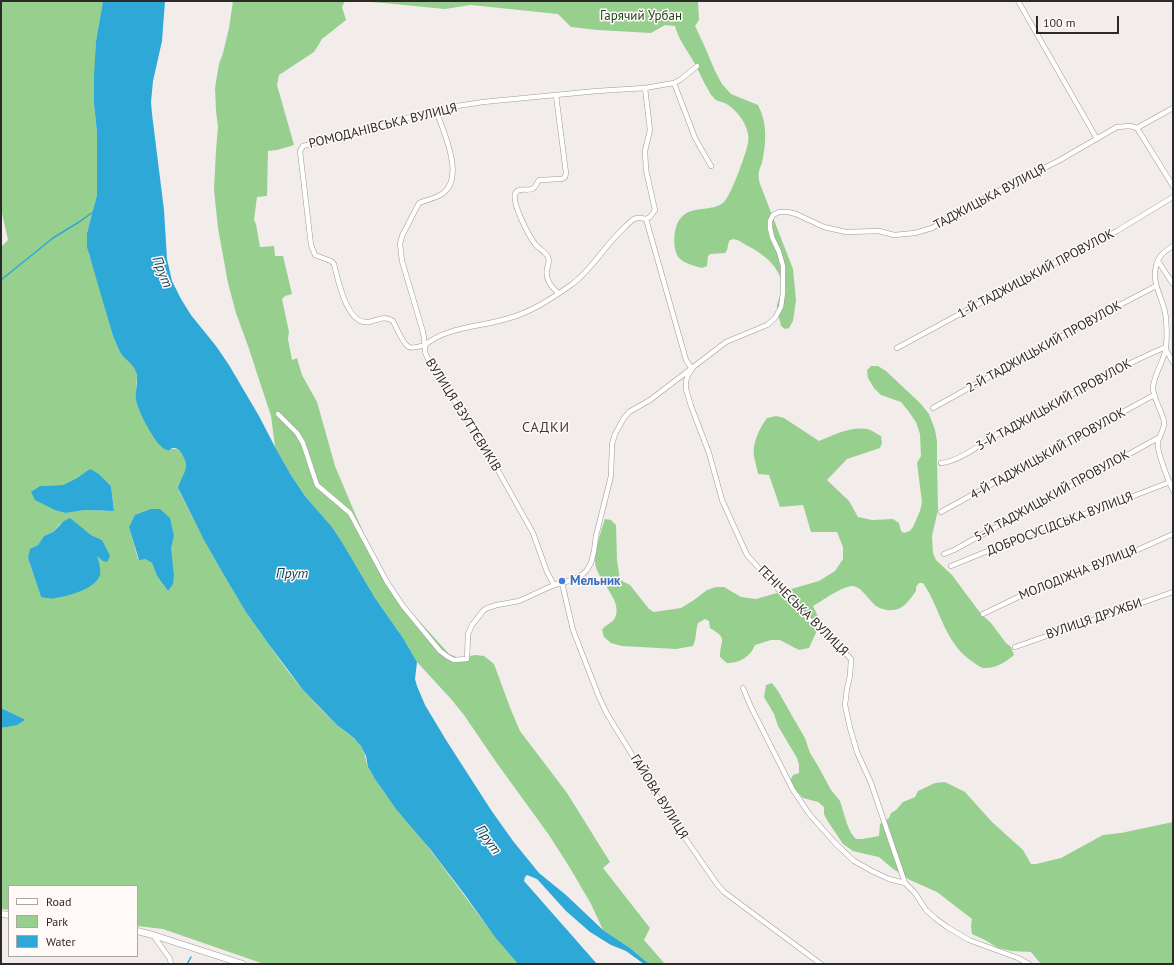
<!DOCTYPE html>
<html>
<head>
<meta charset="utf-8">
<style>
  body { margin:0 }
  #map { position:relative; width:1174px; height:965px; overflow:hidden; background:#f2edea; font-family:"PT Sans",sans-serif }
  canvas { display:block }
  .frame { position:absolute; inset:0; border:2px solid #2c2a29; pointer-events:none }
  .legend { position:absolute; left:8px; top:885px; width:130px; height:72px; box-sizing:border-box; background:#fffaf8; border:1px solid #aba7a5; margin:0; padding:5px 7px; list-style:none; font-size:12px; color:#2c2a29 }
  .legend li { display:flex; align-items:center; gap:8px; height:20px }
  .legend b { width:20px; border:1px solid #aba7a5 }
  .scale { position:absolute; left:1036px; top:16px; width:83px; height:18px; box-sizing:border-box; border:2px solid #2c2a29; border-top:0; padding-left:5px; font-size:12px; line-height:14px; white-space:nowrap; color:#2c2a29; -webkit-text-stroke:3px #fffaf8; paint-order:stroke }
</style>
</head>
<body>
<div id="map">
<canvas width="1174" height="965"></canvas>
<div class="frame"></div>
<ul class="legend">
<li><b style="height:5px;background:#fff"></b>Road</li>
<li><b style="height:11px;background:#97cf8e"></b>Park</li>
<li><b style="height:11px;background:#2da8d7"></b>Water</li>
</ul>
<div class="scale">100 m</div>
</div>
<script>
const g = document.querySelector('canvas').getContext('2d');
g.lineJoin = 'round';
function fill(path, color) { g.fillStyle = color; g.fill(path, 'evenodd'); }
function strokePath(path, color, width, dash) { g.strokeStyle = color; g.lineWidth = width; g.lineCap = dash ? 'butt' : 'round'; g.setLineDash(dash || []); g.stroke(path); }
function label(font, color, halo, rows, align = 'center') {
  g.font = font + ' "PT Sans",sans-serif'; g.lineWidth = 3; g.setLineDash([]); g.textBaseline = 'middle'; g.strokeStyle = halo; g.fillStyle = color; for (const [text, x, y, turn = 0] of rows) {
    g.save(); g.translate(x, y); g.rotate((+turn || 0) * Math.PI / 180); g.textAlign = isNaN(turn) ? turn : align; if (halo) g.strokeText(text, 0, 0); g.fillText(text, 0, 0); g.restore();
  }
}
fill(new Path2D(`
  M1,1h102l-7,40 -2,63 3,29v62l-10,38 2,22 6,15 18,66 5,13 4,6 10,10 4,5 1,7 -1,14 33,59c11,-6 19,10 17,19 -1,11 -11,12 -6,24 28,55 57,109 94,159 9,13 19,26 29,38 11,12 22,24 34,35 7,7 16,11 23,19 5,7 5,15 8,23 2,4 5,9 8,13 16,25 37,47 55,71 29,38 56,77 87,113h-254l-101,-35 -26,-3v-40h-128v24l-8,-1v-181h2l19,-10 -21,-10v-461l7,-7 -7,-31zM90,470l9,4 12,12 3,25 -29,-1 -19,3 -26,-27 23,-1 14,-7zM70,519l21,16 11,5 -5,16 -33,40 -9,2 -14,-1 -13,-39 3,-9 7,-4 6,-9 9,-4 6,-7zM129,526l45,10c-1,4 -2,8 -3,12 -1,17 8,27 -3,43l-11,-15 -5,-13 -7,-4h-7z
  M233,1h112l-3,6 4,13 -24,19 -8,13 -35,23 -2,10 17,60 -17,5 -9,1 -1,45 -10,1 -3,23 2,4 4,23 14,-1 1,10h8l9,38 -7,2 -3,3 7,33 -1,7 4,21 5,-2 5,17 15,27 18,64 21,50 21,46 26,41 46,51 10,4 16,-3 9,1 10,8 17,46 9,21 47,62 43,69 -7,6 47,60 -6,12 21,24h-16l-19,-16 -27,-18 -12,-26 -21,-36 -21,-33 -53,-73 -32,-47 -13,-16 -34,-37 -14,-24 -28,-40 -33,-56 -10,-15 -27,-31 -14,-21 -16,-28 -4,-31 -23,-70 -12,-33 -8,-30 -10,-55 -4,-38 2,-40 2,-23 -2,-16 -1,-23 4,-24 4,-11 6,-25z
  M358,1h340l1,19 -4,6 9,19 11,26 7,13 9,10 27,11c10,19 8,38 4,58 -1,3 -3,6 -3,9 -1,4 0,9 1,12l33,85 3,31 -3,21 -4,7 -4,1 -4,-3c-1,-6 -5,-16 -4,-21 1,-5 4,-10 5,-15 1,-21 -17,-35 -34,-44 -6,-3 -13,-10 -19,-5l-2,9 -2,3 -15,1 -2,2 -1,10 -5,2c-7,-2 -16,-4 -22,-9 -8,-7 -7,-32 0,-40 11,-15 32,-6 44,-17 7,-7 22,-48 24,-59 3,-14 -9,-31 -20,-38 -3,-3 -8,-3 -12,-5 -2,-2 -6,-6 -7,-9 -6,-9 -9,-18 -14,-27 -7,-13 -16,-23 -20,-38l-10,-1 -14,8 -53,-3 -27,-3 -13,-13 -87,-9 -26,4 -61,-6z
  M871,366h7l8,5 35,33 8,10 6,16 2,11v20l1,49 -6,26 1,17 3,7 16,15 29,39 10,9 15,20 5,4 3,8c-8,7 -19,14 -31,13 -3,-1 -7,-4 -10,-6 -29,-19 -32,-53 -50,-79h-4l-3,4v4c-8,11 -14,21 -29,19 -5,-1 -11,-3 -14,-7 -6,-5 -12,-17 -21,-17 -11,1 -30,15 -39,20l5,10 2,8 -11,24 -10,2 -19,-10h-9l-16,5c-5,12 -15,18 -28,18l-7,-6c0,-17 9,-18 -10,-29l-1,-7 -4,-2 -7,4c-3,9 -1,14 -5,23l-17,3 -54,-3 -11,-3 -7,-6 -2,-7c3,-5 10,-7 13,-12 9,-18 -20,-39 -20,-57 0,-11 6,-31 10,-42l6,1 5,5 1,35 3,20 10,5 19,24 5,3 27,-4 13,-8 13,-10 9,-3h8l17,10 15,2 63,-18 16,-10 8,-12v-12l-6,-15h-26l-8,-27 -23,2 -11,-32 -11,-1c-1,-6 -3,-12 -4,-18 -2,-13 6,-29 13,-38l9,-2 8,2 35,23c15,-6 32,-15 48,-12 5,1 10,5 14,7l1,7 -2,5 -33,11 -20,21 22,21 9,16 14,3 21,-1 6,4 2,8 3,2 6,-2 3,-4 7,-16 2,-9 -5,-39 4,-7 -1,-22 -4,-12 -7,-10 -8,-10 -20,-7 -7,-7 -6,-10 -1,-8z
  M772,683l6,8 13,23 14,24 5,15 8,13 13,24 9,11 7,23 4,9 5,6h6l17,-3 1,-12 9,-6 2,-5 5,-3 7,-8 12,-5 3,-6 17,-8 10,-1 20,10 27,30 31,28 8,14h5l25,-6 42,-23 18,-2 52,-11v142h-132l-10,-12 -19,-1 -14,-3 -13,-8 -13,-6 -1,-8 1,-7 -35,-27 -27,-12 -18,-12 -13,-11 -14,-3 -12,-3 -10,-7 -16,-24 -3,-6v-7l-6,-5 -15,-4 -8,-8 -5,-9 3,-6 6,-2v-8l-2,-7 -19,-32 -4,-12 -10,-17 2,-12z`), '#97cf8e');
fill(new Path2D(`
  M103,1h62l-3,40 -9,40 -2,21 1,12 12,96 3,49 5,22 9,18 10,16 25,31 13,19 30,51 16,31 16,28 14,21 27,31 10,15 33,56 28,40 14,24 -2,17 2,7 8,19 21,35 45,70 22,31 26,32 27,22 37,35 27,18 19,16h-5l-18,-13 -15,-6 -21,-13 -24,-21 -29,-32 -10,-4 -2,2 -1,4 73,83h-79l-23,-27 -30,-42 -35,-46 -34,-40 -21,-30 -7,-12 -2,-11 -5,-10 -7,-8 -16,-12 -8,-8 -27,-28 -36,-48 -21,-30 -21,-35 -21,-37 -26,-52c2,-10 11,-17 7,-28 -2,-5 -6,-13 -12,-12 -4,1 -2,3 -6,2 -3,0 -7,-5 -9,-7 -8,-10 -20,-32 -22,-44 -1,-9 3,-19 0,-27 -2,-7 -9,-11 -14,-17 -4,-5 -6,-12 -9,-19l-26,-89v-14l10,-38v-62l-3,-29v-28l2,-35z
  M90,469l9,5 12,12 3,25 -29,-1 -19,3 -11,-3 -20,-10 -4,-8 9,-6 23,-1 14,-7z
  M151,509h9l10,9 4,18 -3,13 3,26 -1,9 -5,7 -11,-15 -5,-13 -7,-4 -6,1 -10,-33 6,-12z
  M70,518l21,17 11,5 8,16 -3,6 -4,-1 -6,-5c2,6 4,13 3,19 -5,14 -31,21 -44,23 -5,1 -10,0 -15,-1l-13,-39 2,-9 8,-4 6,-9 9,-4 11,-11z
  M1,708l21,10 3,2 -8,5 -16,3z`), '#2da8d7');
strokePath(new Path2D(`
  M1,280l52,-42 26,-16 14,-10
  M187,964l4,-7`), '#2da8d7', 1.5);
const street = new Path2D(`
  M1018,1l79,138
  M674,83l21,55 16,28
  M645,88l5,42 -5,21 1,19 9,40 -5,7 -4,2 40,141 6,9 -4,6 -2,6v8l5,17 18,47 13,47 25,55 30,33 37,36 23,20 14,15 -1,17 -3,13 -2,16 5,23 7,24 14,31 34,100
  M556,95l10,78 -1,4 -3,2 -23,1c-2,3 -4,8 -7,9 -6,2 -14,-2 -17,5 -3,10 14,42 20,50 4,5 11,8 13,13 2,5 0,8 -1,12 -2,11 4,17 11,24
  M436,110c7,21 30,68 6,84 -6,4 -15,6 -23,9l-17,33 -2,8 2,17 21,71 2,13v7l6,14 36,53 24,39 42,75 14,39 7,13 18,-5 11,-6 4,-4 4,-7 3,-12 2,-15 15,-60 1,-32 3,-10 9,-16 5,-6 21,-12 76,-58 41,-17 8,-7 6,-11 2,-14v-27l-4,-14 -7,-15 -2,-9v-7l3,-6 6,-3h9l8,2 28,13 22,5 33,-1 15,4 21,-2 17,-5 61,-34 67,-34 57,-33 13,-1 7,2 36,-20
  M1137,128l36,58
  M1173,246c-8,5 -15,10 -17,20 -5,20 9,34 10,53 1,12 2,28 -3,39 -3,9 -9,19 -10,29 0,12 9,23 11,35 1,7 -5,13 -6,20 -2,10 11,39 15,49
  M1158,261l15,23
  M425,345c-4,1 -12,4 -16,2 -6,-3 -13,-20 -16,-26 -8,-6 -15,-1 -24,1 -22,4 -31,-42 -35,-58l-3,-3 -16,-6 -4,-10 -11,-94 3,-5 90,-23 23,-8 28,-7 39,-6 114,-11 48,-3 29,-5 6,-3 17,-14
  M425,345c21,-18 55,-18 81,-26 24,-6 45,-20 65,-34 21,-15 33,-39 52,-56 3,-3 7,-8 11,-10 4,-2 8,-1 12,0
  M897,348l144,-78 76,-39 56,-34
  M1166,350l7,12
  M933,408l158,-88 65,-34
  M278,414l19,19 6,10 14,42 33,28 37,69 16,24 37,45 8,6 6,3 13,-1 1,-25 4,-9 11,-14 4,-3 10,-3 22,-4 35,-16
  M941,463c18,-1 46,-23 62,-32 10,-5 20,-9 30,-15 44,-24 87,-50 133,-69
  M941,512l213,-117
  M944,554l10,-4 206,-113
  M951,566l88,-36 79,-28 52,-20
  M562,583l11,47 26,67 8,17 21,34 32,54 57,82 7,8 97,72
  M983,614l56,-27 96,-36 38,-17
  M1015,647l158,-55
  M743,688l8,19 42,83 17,25 26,29 18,17 18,10 17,8 16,4 10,10 11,17 9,8 12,9 22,13 49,18 11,6
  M153,935l17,24 1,5`);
const secondary = new Path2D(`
  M1,914l8,1
  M137,931l16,4 90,29`);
strokePath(street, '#9e9997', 5.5);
strokePath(secondary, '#9e9997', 7);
strokePath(street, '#fff', 4.5);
strokePath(secondary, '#fff', 6);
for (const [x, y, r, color] of [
  [562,581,4,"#3f7fe0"]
]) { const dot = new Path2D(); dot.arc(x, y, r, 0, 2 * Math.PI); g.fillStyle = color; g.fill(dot); strokePath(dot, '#fffaf8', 1.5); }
label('13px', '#1d4816', '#fffaf8', [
  ["Гарячий Урбан",641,16]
]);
label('13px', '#2c2a29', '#fffaf8', [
  ["РОМОДАНІВСЬКА ВУЛИЦЯ",383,126,-14],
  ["ТАДЖИЦЬКА ВУЛИЦЯ",990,197,-28],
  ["1-Й ТАДЖИЦЬКИЙ ПРОВУЛОК",1036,274,-28],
  ["2-Й ТАДЖИЦЬКИЙ ПРОВУЛОК",1044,347,-29],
  ["3-Й ТАДЖИЦЬКИЙ ПРОВУЛОК",1054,405,-29],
  ["ВУЛИЦЯ ВЗУТТЄВИКІВ",463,415,58],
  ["4-Й ТАДЖИЦЬКИЙ ПРОВУЛОК",1048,454,-29],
  ["5-Й ТАДЖИЦЬКИЙ ПРОВУЛОК",1052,496,-29],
  ["ДОБРОСУСІДСЬКА ВУЛИЦЯ",1060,524,-21],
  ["МОЛОДІЖНА ВУЛИЦЯ",1078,573,-22],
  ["ГЕНІЧЕСЬКА ВУЛИЦЯ",803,611,45],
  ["ВУЛИЦЯ ДРУЖБИ",1094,619,-19],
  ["ГАЙОВА ВУЛИЦЯ",659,797,58]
]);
label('bold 13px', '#366cbe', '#fffaf8', [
  ["Мельник",570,581]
], 'left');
label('italic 14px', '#0c3f52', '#fffaf8', [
  ["Прут",162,272,68],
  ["Прут",292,574],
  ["Прут",488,840,54]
]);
g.letterSpacing = '1px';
label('14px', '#403b3a', '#fffaf8', [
  ["САДКИ",546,428]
]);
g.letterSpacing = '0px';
</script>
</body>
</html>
